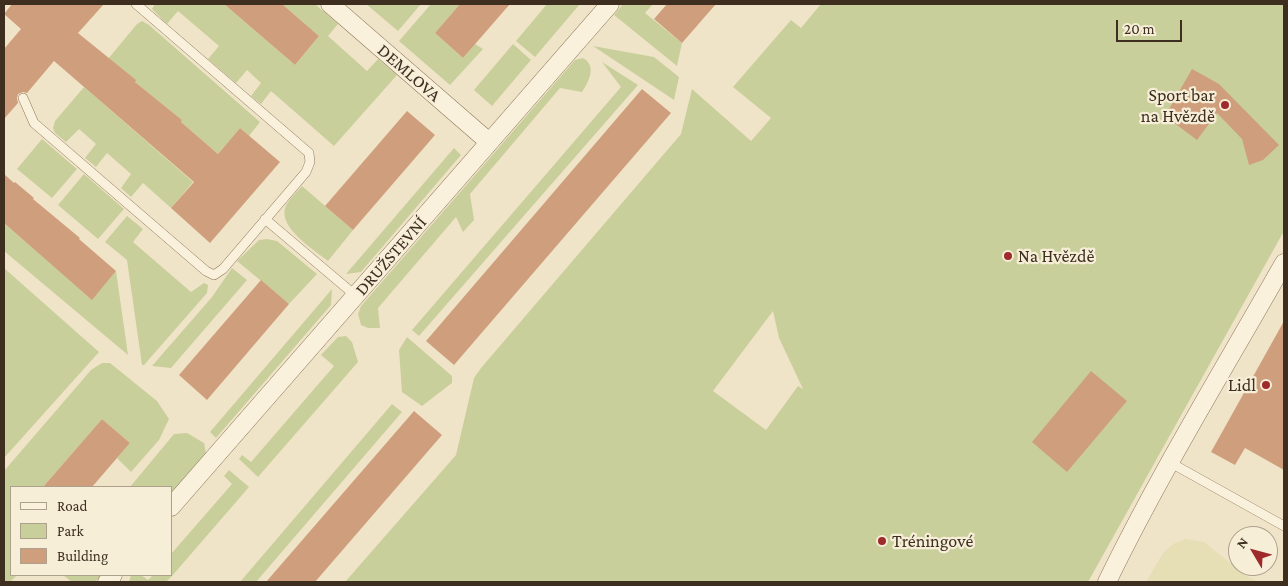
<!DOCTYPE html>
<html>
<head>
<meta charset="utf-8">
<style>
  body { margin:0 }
  #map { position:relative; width:1288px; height:586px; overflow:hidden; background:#f0e4c8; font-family:"Crimson Pro",serif }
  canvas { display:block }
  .frame { position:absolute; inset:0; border:5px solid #3d2e20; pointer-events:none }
  .legend { position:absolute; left:10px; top:486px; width:162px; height:90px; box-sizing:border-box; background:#f7eed8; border:1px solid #ada18e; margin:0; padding:6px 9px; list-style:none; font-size:15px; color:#3d2e20 }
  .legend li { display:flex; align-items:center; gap:10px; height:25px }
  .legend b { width:25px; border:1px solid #ada18e }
  .north { position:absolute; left:1228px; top:526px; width:50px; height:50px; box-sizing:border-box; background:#f7eed8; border:1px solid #ada18e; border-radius:50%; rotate:307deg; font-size:14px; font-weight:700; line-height:20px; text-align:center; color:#3d2e20 }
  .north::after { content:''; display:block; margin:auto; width:18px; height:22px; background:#9e2a2b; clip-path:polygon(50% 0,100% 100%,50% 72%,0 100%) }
  .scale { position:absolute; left:1116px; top:20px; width:66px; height:22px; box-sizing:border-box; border:2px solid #3d2e20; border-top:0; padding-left:6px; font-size:15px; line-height:18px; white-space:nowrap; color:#3d2e20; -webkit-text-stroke:4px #f7eed8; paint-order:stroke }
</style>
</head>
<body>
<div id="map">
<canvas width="1288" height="586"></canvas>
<div class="frame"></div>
<ul class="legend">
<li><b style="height:6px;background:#faf1dc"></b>Road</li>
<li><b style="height:14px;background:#c9cf9b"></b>Park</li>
<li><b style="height:14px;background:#cf9f7d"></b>Building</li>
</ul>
<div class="north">N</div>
<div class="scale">20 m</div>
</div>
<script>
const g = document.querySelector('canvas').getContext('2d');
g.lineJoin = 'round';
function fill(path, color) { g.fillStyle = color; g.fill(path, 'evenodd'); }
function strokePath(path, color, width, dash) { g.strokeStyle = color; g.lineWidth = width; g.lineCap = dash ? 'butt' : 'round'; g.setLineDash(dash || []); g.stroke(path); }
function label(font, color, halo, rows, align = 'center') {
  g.font = font + ' "Crimson Pro",serif'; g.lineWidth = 4.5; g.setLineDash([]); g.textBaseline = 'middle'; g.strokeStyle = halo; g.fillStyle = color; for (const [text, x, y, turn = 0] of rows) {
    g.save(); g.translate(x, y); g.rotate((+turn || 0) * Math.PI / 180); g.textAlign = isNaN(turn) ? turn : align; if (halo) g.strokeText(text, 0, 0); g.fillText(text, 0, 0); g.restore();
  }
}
fill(new Path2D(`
  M1186,539l18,3 41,33 13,7h-112l17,-29 10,-9z`), '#e6deb5');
fill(new Path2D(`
  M155,4h69l71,61 24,-29 -37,-32h33l23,20 -10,12 39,35 11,-12 19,16 -63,71 -63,-55 -10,13 -10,-8 10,-13 -14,-13 -11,13 -28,-24 11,-13 -41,-35 -11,13 -15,-15z
  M366,4h55l-23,27z
  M431,4h29l-25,29 28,25 12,-14 8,5 -33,36 -51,-44z
  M547,4h33l-45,53 -19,-16z
  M623,4h30l-8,9 37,30 -5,23 -63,-51z
  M821,4h463v227l-196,351h-743l111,-127 18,-77 7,-10 200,-234 11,-45 59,52 20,-23 -38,-31 58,-67 10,8zM773,311l6,27 24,51 -5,-3 -32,44 -53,-39z
  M142,21l7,4 111,97 -11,14 -9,-8 -22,26 -37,-32 1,-2 -47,-38v-2l-27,-21 29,-35z
  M513,44l18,16 -39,46 -18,-16z
  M593,46l61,11 25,20 -5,23z
  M583,58c14,8 6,23 -1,34l-22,-4 -90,106 4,26 -11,12 -7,-15 -78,91 2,20h-12l-7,-3 -3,-11 3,-8 214,-246z
  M602,62l36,23 -219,251 -7,-6 209,-243z
  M84,87l109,95 -22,26 -28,-25 -12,14 -10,-9 10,-14 -24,-21 -11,14 -11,-9 11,-14 -17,-15 -13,13 -11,-9 -2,-5 2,-7z
  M42,139l35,30 -25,29 -35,-29z
  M454,148l7,7 -100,117 -15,2z
  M84,174l40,35 -26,30 -40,-34z
  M302,186l51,44 -25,31c-14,-11 -49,-33 -43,-53 3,-8 11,-15 17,-22z
  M127,216l16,13 -10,13 58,50 13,-9 4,2 -1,8 -63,72h-2l-15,-105 -22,-18z
  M4,223l88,76 24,-28 12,84 -124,-104z
  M267,239l10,2 40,33 -28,30 -52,-43 22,-21z
  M4,268l95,84 -95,106z
  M232,268l15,12 -76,88 -19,-2 60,-69z
  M332,289l-1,16 -115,133 -6,-6z
  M346,336l6,6 6,20 -100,115 -19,-18 3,-4 9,7 83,-96 -13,-11 17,-18z
  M407,337l45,39v7l-30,23 -20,-14 -3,-42z
  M102,363h8l47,38 12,18 -10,21 -28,32 -14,-14 13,-15 -28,-24 -59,68h-32v88h6l-7,7h-6v-111l87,-101z
  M392,404l10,8 -146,170h-16z
  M187,433l17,10 2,10 -35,41v-7h-41l44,-53z
  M229,470l20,17 -77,89 -6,6h-37l2,-7h10l7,5 5,-5h18v-21l61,-70 -8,-8z
  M63,575h38l-6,7h-23z`), '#c9cf9b');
fill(new Path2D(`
  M12,4h92l-26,29 58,47 -1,2 47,38 -1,2 37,32 22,-26 40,34 -70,81 -39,-35 23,-26 -140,-121 -27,32 -4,-1 -5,2 -1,4 1,5 -14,16v-70l17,-20 -17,-15z
  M224,4h58l37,32 -24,29z
  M460,4h50l-47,54 -28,-25z
  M667,4h49l-34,39 -28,-24z
  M1192,69l27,15 60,61 -16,15 -14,5 -7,-26 -25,-26 -20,27 -32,-24z
  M642,89l29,24 -217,252 -28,-24z
  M407,111l28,24 -82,95 -28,-24z
  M4,174l10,9 1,-1 19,16 -1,1 47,39 -1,1 37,32 -24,29 -88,-77z
  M261,280l28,24 -82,96 -28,-25z
  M1284,321v149l-39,-22 -10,17 -24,-13z
  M1091,371l36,30 -60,71 -35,-30z
  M414,411l28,24 -127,147h-49z
  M102,419l28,24 -13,15 -25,29h-49z`), '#cf9f7d');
const lane = new Path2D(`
  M23,98l11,25 172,148 8,4 9,-6 83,-97 4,-10 -1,-9 -173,-149
  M265,219l91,77
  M1171,463l113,63`);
const street = new Path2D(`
  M330,4l159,138
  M171,507l439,-503
  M107,582l6,-7
  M1107,582c53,-109 117,-213 177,-319`);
strokePath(lane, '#8d765c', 10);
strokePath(street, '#8d765c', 19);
strokePath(lane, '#faf1dc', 9);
strokePath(street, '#faf1dc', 18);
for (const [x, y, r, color] of [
  [1225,105,5,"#9e2a2b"],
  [1008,256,5,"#9e2a2b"],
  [1266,385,5,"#9e2a2b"],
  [882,541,5,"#9e2a2b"]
]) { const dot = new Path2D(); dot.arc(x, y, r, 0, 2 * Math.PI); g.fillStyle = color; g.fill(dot); strokePath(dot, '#f7eed8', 2); }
label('18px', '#3d2e20', '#f7eed8', [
  ["DEMLOVA",409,73,41],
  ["DRUŽSTEVNÍ",391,256,-49]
]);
label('18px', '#3d2e20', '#f7eed8', [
  ["Sport bar",1215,95],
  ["na Hvězdě",1215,116],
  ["Na Hvězdě",1018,256,"left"],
  ["Lidl",1256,385],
  ["Tréningové",892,541,"left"]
], 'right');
</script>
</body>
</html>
